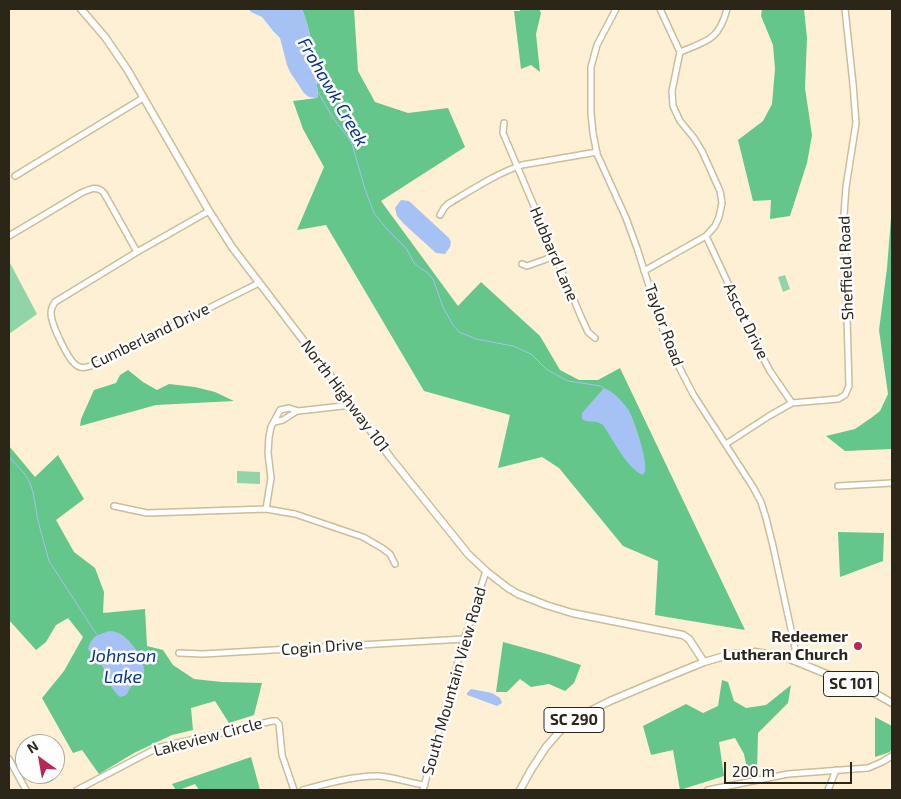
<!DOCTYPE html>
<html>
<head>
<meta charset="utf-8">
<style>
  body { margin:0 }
  #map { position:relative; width:901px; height:799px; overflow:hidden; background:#fdf0d4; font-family:"Exo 2",sans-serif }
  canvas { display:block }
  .frame { position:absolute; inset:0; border:10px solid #2c2618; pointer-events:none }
  .north { position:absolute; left:15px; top:734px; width:50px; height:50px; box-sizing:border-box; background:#fefefe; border:1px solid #aaa8a2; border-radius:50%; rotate:328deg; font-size:14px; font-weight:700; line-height:20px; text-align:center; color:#2c2618 }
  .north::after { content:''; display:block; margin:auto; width:18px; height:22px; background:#b72855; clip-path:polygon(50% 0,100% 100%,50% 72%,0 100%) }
  .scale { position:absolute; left:724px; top:762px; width:128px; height:22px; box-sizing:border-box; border:2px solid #2c2618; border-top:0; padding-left:6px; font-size:15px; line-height:18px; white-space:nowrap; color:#2c2618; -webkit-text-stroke:4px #fefefe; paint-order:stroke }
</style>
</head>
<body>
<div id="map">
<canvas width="901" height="799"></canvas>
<div class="frame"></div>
<div class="north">N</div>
<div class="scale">200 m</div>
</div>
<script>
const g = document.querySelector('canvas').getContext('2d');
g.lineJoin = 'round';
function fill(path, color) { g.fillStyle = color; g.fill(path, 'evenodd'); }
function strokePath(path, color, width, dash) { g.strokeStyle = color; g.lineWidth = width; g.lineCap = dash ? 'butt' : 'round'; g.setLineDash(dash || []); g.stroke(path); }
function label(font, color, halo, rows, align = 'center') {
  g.font = font + ' "Exo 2",sans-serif'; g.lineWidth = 5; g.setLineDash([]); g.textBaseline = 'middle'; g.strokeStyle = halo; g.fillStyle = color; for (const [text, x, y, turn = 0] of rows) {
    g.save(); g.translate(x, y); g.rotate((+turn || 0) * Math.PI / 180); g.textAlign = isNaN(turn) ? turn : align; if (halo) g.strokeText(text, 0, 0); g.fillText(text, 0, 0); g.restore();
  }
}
fill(new Path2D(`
  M9,261l28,53 -28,20z
  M785,275l5,14 -7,3 -5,-15z
  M237,471l23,1v12l-23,-1z`), '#90d4a8');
fill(new Path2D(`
  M302,9h52l4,62 17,31 33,11 40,-5 17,39 -84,54 77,105 23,-24 59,54 20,34 19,10h19l22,-12 125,262 -90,-15 3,-54 -35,-15 -64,-78 -17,-11 -44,11 12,-53 -86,-24 -98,-166 -29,5 27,-63 -21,-38 -10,-28 24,-3 1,-3c-3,-28 -5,-59 -16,-86z
  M520,9h19l2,4 -5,21 4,38 -9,-7 -10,4 -7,-58h6z
  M762,9h42l3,29 -2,50 7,47 -5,28 -17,53 -20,3 1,-19 -18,1 -15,-61 25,-19 9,-17 3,-35 -2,-24 -12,-29z
  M892,205v237l-1,7 -46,2 -19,-15 29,-7 16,-11 9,-7 8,-17 -9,-64 8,-62z
  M128,370l15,12 14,8 12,-6 26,3 20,5 19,9 -78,4 -76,21 1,-7 13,-29 22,-7 4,-8z
  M9,446l26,31 23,-22 26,44 -28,21 18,32 21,16 9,24 -1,21 42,-4 2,37 16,4 10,15 21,14 28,3 40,1 -8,32 -25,8 -14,-22 -24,7 2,22 -21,5 -38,18 -35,21 -17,-24 -9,3 -31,-55 22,-27 19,-34 -15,-19 -12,7 -10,17 -10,8 -27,-30z
  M838,532l46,1 -1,28 -43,16z
  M503,642l44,12 34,11 -7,18 -9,8 -16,-7 -18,3 -11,-8 -13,13h-11z
  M722,680l6,2 6,19 12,7 20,-3 25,-20 -3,18 -30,30 -1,39 -9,2 -4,-20 -9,-16 -16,4 5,34 -44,14 -7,-40 -22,5 -8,-29 43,-22 17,9 15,-7z
  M875,717l17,9v22l-2,4 -15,5z
  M251,757l9,33h-61l-4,-6 -16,6h-3l-4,-6z`), '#64c68b');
fill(new Path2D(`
  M249,9h53c11,27 13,58 16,86l-1,3 -8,-1 -5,-4 -14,-21 -3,-7 -7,-27 -6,-6 -12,-15 -11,-5z
  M401,200l8,1 40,37 2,4 -1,5 -5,7 -9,-1 -32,-29 -7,-8 -2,-8z
  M604,388c10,4 18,13 24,21 6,9 20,53 17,62 0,2 -2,2 -2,4 -16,-6 -30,-36 -40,-50 -8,-6 -14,-1 -21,-6v-6z
  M109,631c7,0 13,3 18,8 7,6 22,28 16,38 -3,6 -9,6 -12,10 -5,6 -1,8 -11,10 -13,-11 -12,-24 -21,-36 -3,-6 -8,-7 -11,-12 3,-13 10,-14 21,-18z
  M471,689l21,4 8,5 2,5 -5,3 -27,-10 -3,-1v-2z`), '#a6c1f3');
strokePath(new Path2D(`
  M318,92l15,26 15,19 4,7 13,45 9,24 12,15 20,20 8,15 6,5 8,5 5,6 10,28 10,18 6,7 17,7 37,7 18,8 15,15 22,12 33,5 3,2
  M9,457l15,16 6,10 3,9 5,29 11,40 48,74`), '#a6c1f3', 1);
const minor = new Path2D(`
  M616,9l-19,36 -6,22v46l2,20 4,21 29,64 11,30 26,82 12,29 18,35 60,93 8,15 5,16 7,28 22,102 -1,13
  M680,52c27,-11 39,-12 47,-43
  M504,123l-1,10 79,186 6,13 7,6
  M15,176l128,-78
  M209,211l-72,41 -82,50c-2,3 -4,6 -4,11 0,10 18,52 29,54 6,2 13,-2 19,-4l160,-80
  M440,215l4,-7 4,-4c24,-14 47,-30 74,-39l75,-13
  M9,236l72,-43c9,-4 16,-8 23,0l33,59
  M706,236l56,120 8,15 22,32
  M522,264l5,2 28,-10
  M644,271l62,-35 9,-10 4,-9 3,-14 -2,-12 -18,-40 -8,-13 -14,-17 -7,-15 -1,-15 8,-39 -20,-43
  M274,422l9,-2 14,-9
  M726,444l43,-28 23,-13 46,-4 7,-4 4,-9 -5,-172 2,-27 10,-64 -3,-39 -8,-75
  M838,486l54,-3
  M114,506l33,7 119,-4 29,5 68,23 19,11 8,6 5,10
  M266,509l5,-31 -3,-25 1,-16 2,-10 9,-17 9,-2 9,3 54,-6
  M179,653l24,1 261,-15
  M9,759l17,31
  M77,790l80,-42 115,-27h4l3,3 3,31 12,35
  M303,790c21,-6 53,-15 76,-14 15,1 30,7 46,9
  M423,790l41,-151 4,-11 18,-57
  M708,790l80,-16 80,-6 14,-6 10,-6
  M828,790l8,-20`);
const major = new Path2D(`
  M81,9l24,28 22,32 82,142 23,36 97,127 61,83 78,97 18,17 22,17 10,6 28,11 26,8 111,22 6,4 15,23
  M520,790l11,-20 15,-23 14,-16 20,-15 30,-15 45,-19 49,-20 28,-8 23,-2 30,5 93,38 14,8`);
strokePath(minor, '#ccbd9a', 8);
strokePath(major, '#ccbd9a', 9);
strokePath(minor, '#fff', 5);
strokePath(major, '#fff', 6);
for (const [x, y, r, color] of [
  [858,646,5,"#b72855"]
]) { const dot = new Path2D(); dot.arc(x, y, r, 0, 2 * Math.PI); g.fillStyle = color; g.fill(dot); strokePath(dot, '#fefefe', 2); }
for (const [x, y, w] of [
  [851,684,55],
  [574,720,60]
]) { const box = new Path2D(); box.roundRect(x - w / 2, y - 12.5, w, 25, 4); g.fillStyle = '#fefefe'; g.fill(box); strokePath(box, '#2c2618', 1); }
label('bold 15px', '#2c2618', null, [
  ["SC 101",851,684],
  ["SC 290",574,720]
]);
label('16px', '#2c2618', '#fefefe', [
  ["Hubbard Lane",554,254,67],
  ["Sheffield Road",846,268,-92],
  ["Ascot Drive",746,321,64],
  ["Taylor Road",664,325,70],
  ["Cumberland Drive",150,336,-26],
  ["North Highway 101",345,396,53],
  ["Cogin Drive",322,647,-4],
  ["South Mountain View Road",454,681,-74],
  ["Lakeview Circle",208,737,-15]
]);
label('bold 16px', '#2c2618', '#fefefe', [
  ["Redeemer",848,637],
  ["Lutheran Church",848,655]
], 'right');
label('italic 18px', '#04328c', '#fefefe', [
  ["Frohawk Creek",333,92,60],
  ["Johnson",123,656],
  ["Lake",123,677]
]);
</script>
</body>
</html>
